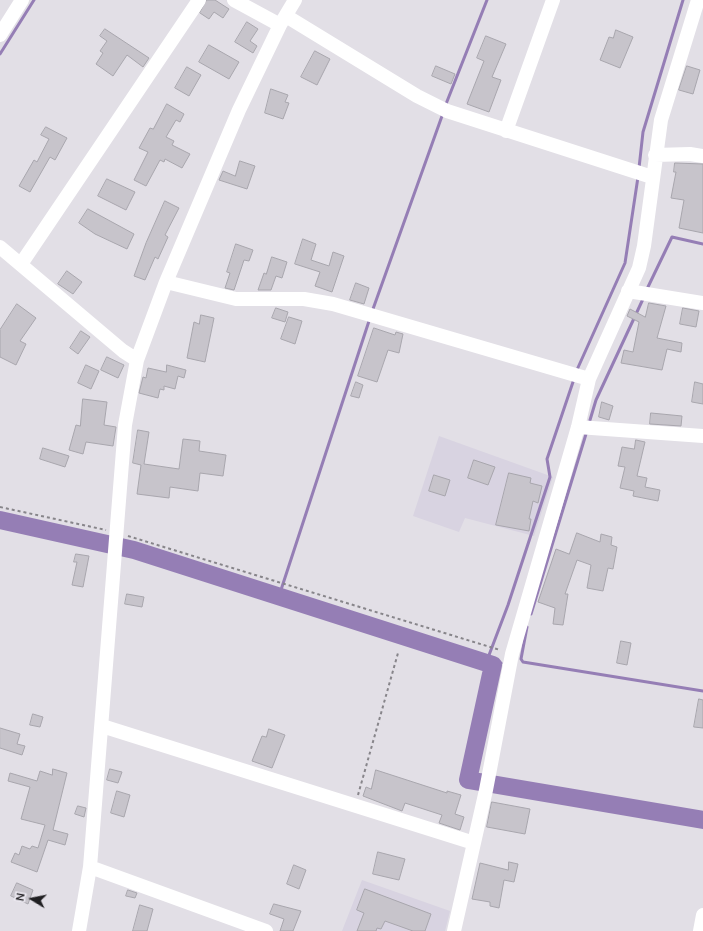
<!DOCTYPE html>
<html>
<head>
<meta charset="utf-8">
<style>
  body { margin:0 }
  #map { position:relative; width:703px; height:931px; overflow:hidden; background:#e2dfe6; font-family:Manrope,sans-serif }
  canvas { display:block }
  .north { position:absolute; left:12px; top:879px; width:40px; height:40px; -webkit-text-stroke:3px #efecf4; paint-order:stroke; rotate:280deg; font-size:11px; font-weight:700; line-height:16px; text-align:center; color:#201f22 }
  .north::after { content:''; display:block; margin:auto; width:14px; height:18px; background:#201f22; clip-path:polygon(50% 0,100% 100%,50% 72%,0 100%) }
</style>
</head>
<body>
<div id="map">
<canvas width="703" height="931"></canvas>
<div class="north">N</div>
</div>
<script>
const g = document.querySelector('canvas').getContext('2d');
g.lineJoin = 'round';
function fill(path, color) { g.fillStyle = color; g.fill(path, 'evenodd'); }
function strokePath(path, color, width, dash) { g.strokeStyle = color; g.lineWidth = width; g.lineCap = dash ? 'butt' : 'round'; g.setLineDash(dash || []); g.stroke(path); }
fill(new Path2D(`
  M439,436l114,41 -19,59 -69,-18 -6,14 -46,-16z
  M362,880l88,31 -5,20h-103z`), '#d8d3e1');
strokePath(new Path2D(`
  M0,54l34,-54
  M446,104l41,-104
  M639,168l4,-36 40,-132
  M647,289l25,-52 31,7
  M373,309l69,-193
  M576,372l49,-109 13,-86
  M590,420l6,-20 47,-101
  M279,596l90,-275
  M531,614l55,-180
  M527,627l-6,32 2,3 180,29
  M486,663l22,-58 42,-128 -3,-18 27,-80
  M493,665l8,-2`), '#957eb5', 3);
strokePath(new Path2D(`
  M0,520l134,30 359,115 -25,115 235,40`), '#957eb5', 18);
const building = new Path2D(`
  M207,0h8l14,9 -6,9 -9,-6 -5,7 -9,-6z
  M247,22l11,7 -8,12 7,5 -4,7 -18,-11z
  M105,29l44,29 -6,9 -16,-12 -14,21 -17,-12 7,-11 -3,-2 7,-10 -7,-5z
  M616,30l17,7 -13,31 -20,-8 9,-23 4,1z
  M486,36l20,8 -14,33 9,3 -12,32 -22,-8 17,-43 -7,-3z
  M209,45l30,17 -10,17 -30,-17z
  M315,51l15,8 -13,26 -16,-8z
  M436,66l19,8 -4,10 -19,-8z
  M687,66l13,4 -7,24 -14,-4z
  M187,67l14,8 -12,21 -14,-8z
  M271,89l17,6 -3,7 4,1 -6,16 -18,-6z
  M167,104l17,10 -4,8 -4,-2 -10,17 8,4 -2,4 18,9 -8,14 -17,-9 -1,3 -4,-2 -14,26 -12,-6 14,-28 -9,-4 11,-20 3,1z
  M46,127l21,11 -12,22 -5,-3 -20,35 -11,-6 15,-26 3,2 12,-23 -8,-4z
  M240,161l15,5 -8,23 -28,-9 4,-9 12,5z
  M675,163l28,1v69l-24,-5 5,-28 -13,-2 5,-26h-2z
  M107,179l28,13 -9,18 -28,-14z
  M165,201l14,7 -14,27 3,2 -10,22 -3,-2 -10,23 -11,-4 12,-33z
  M88,209l46,25 -7,15 -32,-15 -16,-11z
  M303,239l13,5 -5,16 18,6 4,-14 11,4 -12,36 -17,-6 5,-14 -25,-8z
  M236,244l17,6 -4,11 -5,-1 -10,30 -9,-2 5,-15 -3,-1z
  M272,257l15,5 -5,16 -6,-2 -5,14h-13l6,-17 2,1z
  M67,271l15,11 -9,12 -15,-10z
  M356,283l13,5 -5,16 -14,-4z
  M649,303l17,3 -9,32 25,5 -1,9 -14,-3 -5,21 -41,-7 3,-13 9,2 6,-30 -12,-6 3,-7 15,8z
  M17,304l19,14 -16,23 6,3 -10,21 -16,-8v-27z
  M276,308l12,4 -3,10 -13,-4z
  M683,308l16,3 -3,16 -16,-3z
  M201,315l13,3 -9,44 -18,-4 7,-36 5,2z
  M289,317l13,4 -7,23 -14,-5z
  M374,328l21,7 1,-3 7,2 -4,19 -11,-3 -11,32 -19,-6z
  M81,331l9,6 -12,17 -8,-6z
  M107,357l17,8 -6,13 -17,-8z
  M86,365l13,6 -8,18 -13,-6z
  M167,365l19,5 -2,8 -6,-2 -3,13 -11,-3v4l-4,-1 -2,9 -19,-5 4,-16 3,1 2,-10 18,4z
  M356,382l7,3 -4,13 -8,-2z
  M695,382l8,2v20l-11,-2z
  M83,399l24,3 -3,23 12,2 -3,19 -27,-4 -3,12 -14,-4 7,-25 4,1z
  M602,402l11,4 -4,14 -10,-3z
  M651,413l31,3 -1,10 -31,-2z
  M138,430l11,2 -5,32 35,5 4,-30 17,2 -1,10 27,4 -3,21 -23,-3 -2,18 -28,-4 -1,11 -32,-4 4,-29 -8,-2z
  M636,440l9,2 -8,34 10,2 -2,9 15,3 -2,11 -25,-5 1,-5 -14,-3 5,-21 -7,-1 4,-19 12,2z
  M43,448l26,8 -4,11 -25,-8z
  M474,460l21,7 -7,18 -20,-7z
  M509,473l22,5 -1,5 12,3 -4,17 -5,-2 -4,18h2l-2,12 -33,-6z
  M434,475l16,5 -5,16 -16,-5z
  M577,533l23,9 1,-8 11,3 -1,8 6,2 -4,22 -5,-1 -5,23 -16,-3 4,-23 -14,-5 -12,34h3l-5,31 -10,-1 2,-16 -17,-6 18,-53 13,5z
  M76,554l13,2 -6,31 -11,-2 5,-23h-3z
  M127,594l17,3 -2,10 -17,-3z
  M621,641l10,2 -4,22 -10,-2z
  M699,699l4,1v28l-9,-1z
  M33,714l10,3 -3,10 -10,-2z
  M0,728l20,6 -3,10 8,2 -3,9 -22,-7z
  M269,729l16,6 -13,33 -20,-7 10,-25 4,1z
  M53,769l14,4 -14,57 15,4 -3,11 -17,-5 -11,32 -26,-10 4,-9 4,2 3,-9 8,3 2,-3 6,2 7,-23 -24,-6 9,-32 -22,-6 2,-8 27,8 3,-10 12,4z
  M110,769l12,3 -4,11 -11,-3z
  M376,770l71,23v-2l14,4 -6,19 9,3 -4,13 -21,-7 3,-8 -37,-12 -3,8 -39,-15 3,-9 5,2z
  M117,791l13,4 -6,22 -13,-4z
  M492,802l38,7 -5,25 -38,-7z
  M78,806l8,2 -2,9 -9,-3z
  M378,852l27,7 -6,21 -26,-6z
  M509,862l9,2 -4,18 -10,-2 -5,28 -9,-2v-4l-18,-3 8,-36 28,7z
  M294,865l12,5 -7,19 -12,-5z
  M17,883l16,7 -5,14 -17,-8z
  M365,889l66,25 -6,17h-12l-28,-10 -4,8 -4,-1 -1,3h-19l7,-18 -7,-3z
  M128,890l9,3 -2,5 -9,-2z
  M274,904l27,7 -8,20h-13l4,-12 -14,-5z
  M140,905l13,4 -6,22h-14z`);
fill(building, '#c7c4cb');
strokePath(building, '#a8a6ad', 1);
strokePath(new Path2D(`
  M0,507l106,23
  M128,536l372,114
  M358,795l40,-142`), '#87858a', 2, [3, 3]);
strokePath(new Path2D(`
  M234,0l46,25
  M286,16l131,80 30,15 205,66
  M0,35l22,-35
  M506,131l47,-131
  M655,155l35,-1 13,2
  M0,247l123,104 14,9
  M21,264l178,-264
  M166,282l70,17h68l29,5 256,75
  M628,291l75,12
  M578,427l125,9
  M102,726l372,117
  M90,867l176,64
  M79,931l11,-64 35,-442 12,-65 29,-78 73,-172 41,-85 15,-25
  M454,931l32,-141 26,-136 66,-227 11,-48 50,-111 5,-22 17,-126 37,-120
  M700,931l3,-16`), '#fff', 14);
</script>
</body>
</html>
